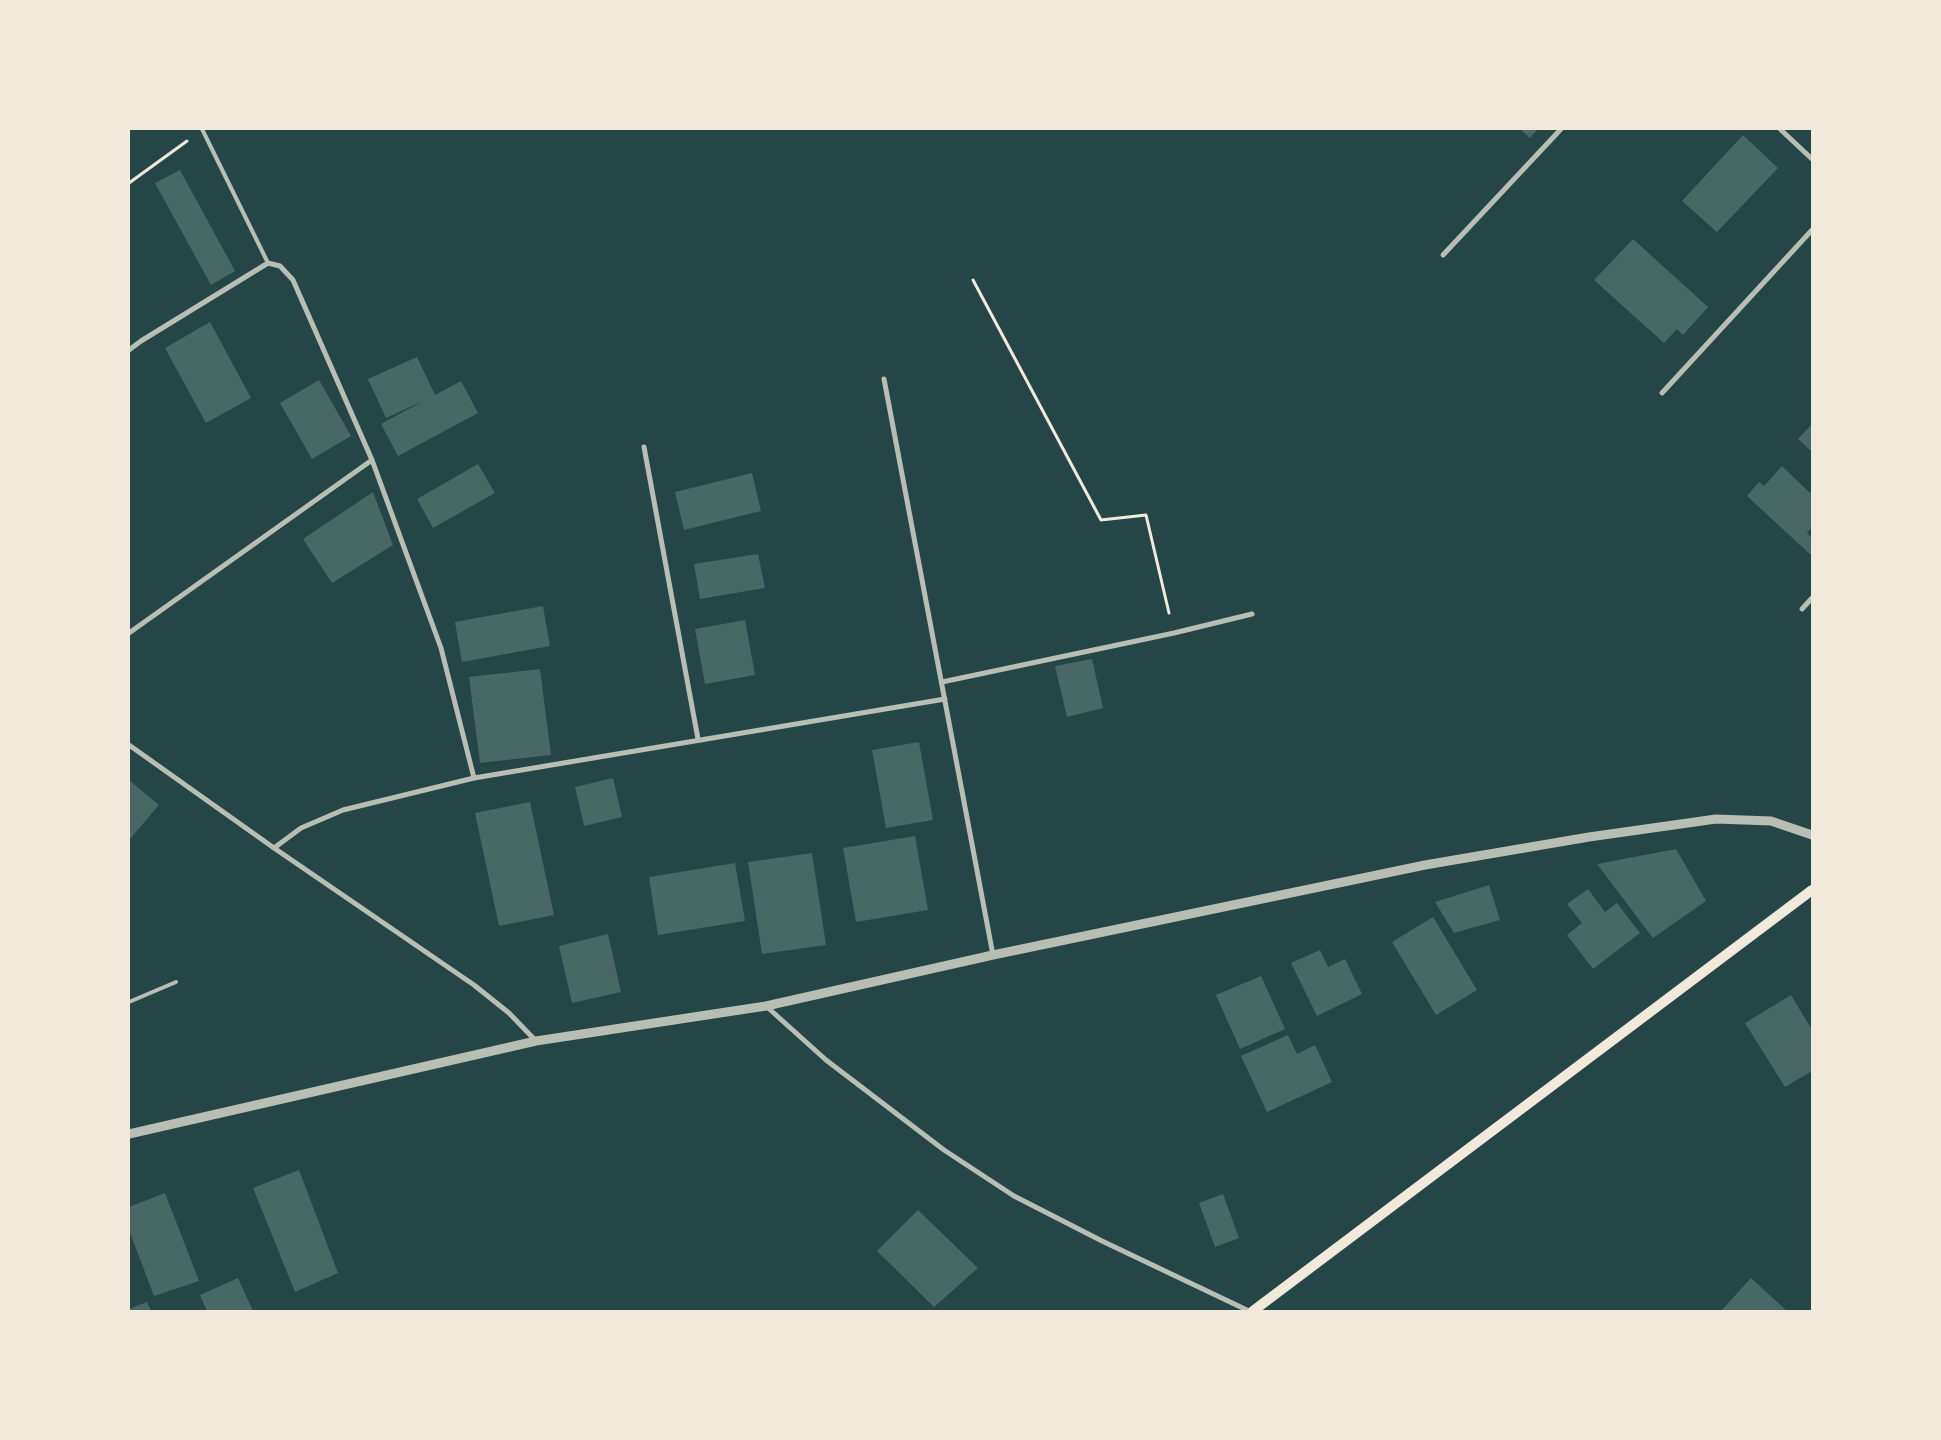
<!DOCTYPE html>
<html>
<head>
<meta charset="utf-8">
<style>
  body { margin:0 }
  #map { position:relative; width:1941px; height:1440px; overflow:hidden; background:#0f3d3e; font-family:"Alegreya Sans",sans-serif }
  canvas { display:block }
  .frame { position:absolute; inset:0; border:130px solid #f1e9da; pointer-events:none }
</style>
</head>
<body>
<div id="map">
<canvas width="1941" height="1440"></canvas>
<div class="frame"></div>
</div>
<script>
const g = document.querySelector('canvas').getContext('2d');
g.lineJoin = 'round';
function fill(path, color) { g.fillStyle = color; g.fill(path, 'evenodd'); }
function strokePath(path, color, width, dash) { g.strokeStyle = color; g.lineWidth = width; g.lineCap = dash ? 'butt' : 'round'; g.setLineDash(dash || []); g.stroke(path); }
fill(new Path2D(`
  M129,129h1683v1182h-1683z`), '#244646');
fill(new Path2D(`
  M1520,129h18l-8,9z
  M1743,135l35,33 -61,64 -35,-31z
  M180,170l55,101 -24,14 -56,-102z
  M1633,239l75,68 -25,28 -6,-6 -13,14 -70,-63z
  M210,322l41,76 -45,25 -41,-75z
  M417,357l18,38 26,-14 17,32 -80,43 -17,-32 44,-24 -39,18 -18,-39z
  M319,380l32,56 -39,23 -32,-56z
  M1812,424v28l-14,-13z
  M478,464l17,29 -62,35 -16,-29z
  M1782,466l28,27 2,-2v36l-5,6 5,5v18l-65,-60 12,-14 5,4z
  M752,473l9,38 -77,19 -9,-38z
  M373,492l20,53 -61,38 -29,-44z
  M758,554l7,34 -65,11 -6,-35z
  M543,606l7,40 -88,16 -7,-40z
  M745,620l10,55 -50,9 -10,-55z
  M1092,659l11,49 -36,9 -12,-51z
  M540,669l11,86 -71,8 -11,-86z
  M919,742l14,78 -47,8 -14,-78z
  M613,778l9,39 -38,9 -9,-39z
  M130,781l29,24 -30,35v-58z
  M530,802l24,113 -55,11 -24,-113z
  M915,836l13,74 -72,12 -13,-74z
  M1676,849l30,52 -53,37 -56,-74z
  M812,853l14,92 -64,9 -14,-92z
  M735,863l10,58 -87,14 -9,-58z
  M1489,885l11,35 -46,13 -19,-31z
  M1588,889l17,23 12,-9 23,30 -47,36 -26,-34 15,-12 -15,-19z
  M1433,917l44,73 -41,25 -44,-73z
  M608,934l13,58 -49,11 -13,-57z
  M1320,950l8,17 17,-8 17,35 -45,22 -26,-53z
  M1261,976l24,53 -45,20 -24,-54z
  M1791,995l21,35v41l-27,16 -40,-64z
  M1288,1035l9,19 18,-9 17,37 -65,30 -26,-56z
  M299,1170l39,103 -43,19 -42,-104z
  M165,1193l34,88 -45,15 -25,-66v-23z
  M1223,1194l16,44 -24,9 -16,-44z
  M918,1210l60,58 -44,39 -57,-56z
  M238,1278l15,33h-46l-7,-16z
  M1751,1278l36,33h-66z
  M147,1302l4,9h-22v-2z`), '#486865');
strokePath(new Path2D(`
  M129,183l58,-42
  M973,280l128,240 45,-5 23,98`), '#f1e9da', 3);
strokePath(new Path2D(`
  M202,129l66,134
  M129,1002l47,-20`), '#b8beb3', 4);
strokePath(new Path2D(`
  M1780,129l32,30
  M1443,255l118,-126
  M129,350l12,-9 127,-78 12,3 13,14 79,180 69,188 33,130
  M884,379l109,576
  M1662,393l150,-163
  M644,447l54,292
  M1802,609l10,-11
  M129,633l243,-173
  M942,682l232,-49 78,-19
  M129,745l145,103 200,137 35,28 27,28
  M274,848l27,-20 42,-18 131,-32 471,-79
  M766,1006l60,54 118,90 70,46 88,45 147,70`), '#b8beb3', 5);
strokePath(new Path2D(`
  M129,1134l407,-93 230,-35 227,-51 432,-90 164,-28 127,-18 55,2 41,14`), '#b8beb3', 9);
strokePath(new Path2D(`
  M1253,1311l559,-421`), '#f1e9da', 10);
</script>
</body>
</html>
